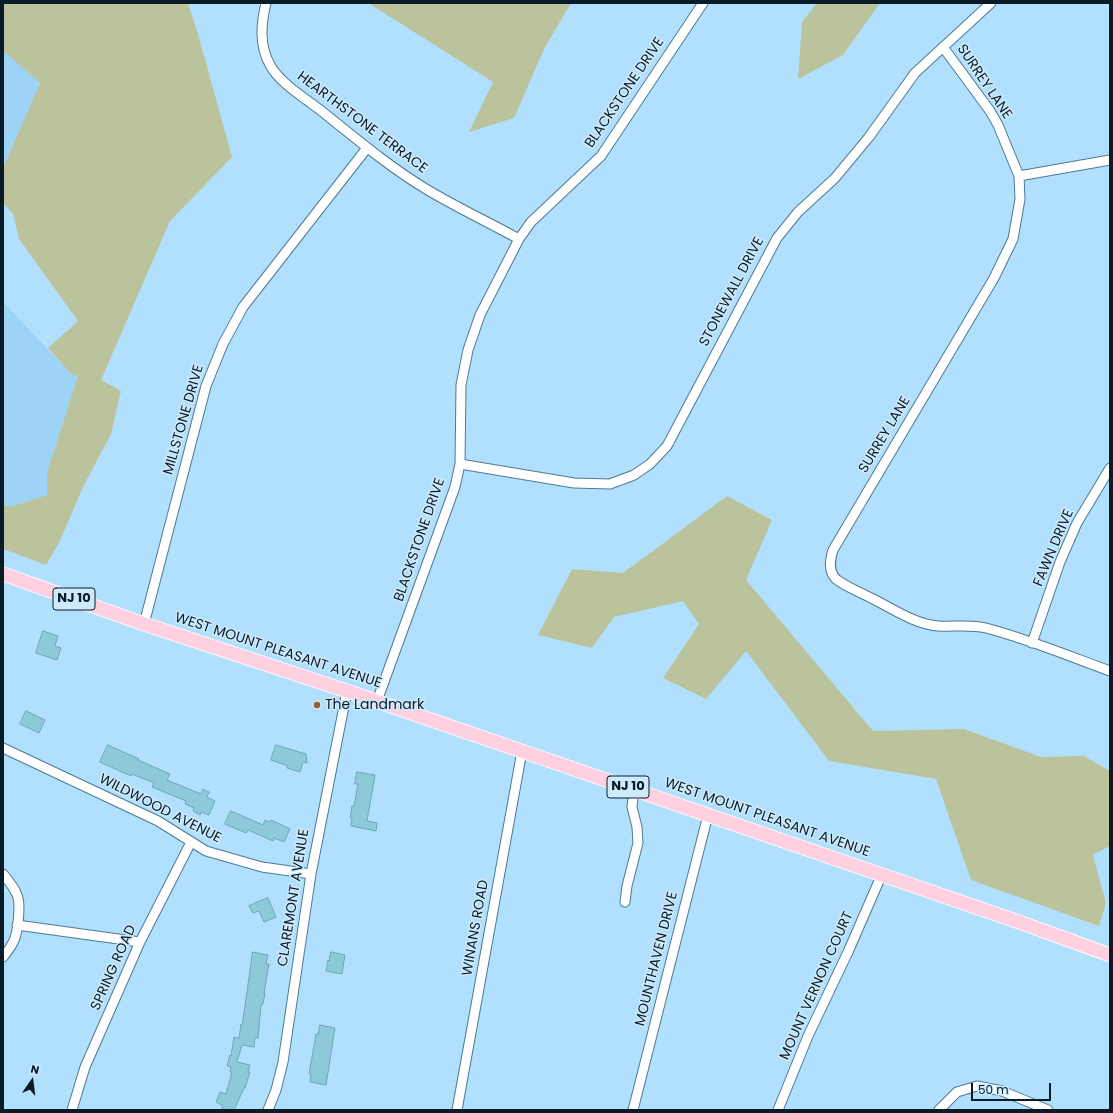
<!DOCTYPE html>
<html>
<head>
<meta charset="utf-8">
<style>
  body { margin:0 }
  #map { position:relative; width:1113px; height:1113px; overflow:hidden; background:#b0e0fe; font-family:Poppins,sans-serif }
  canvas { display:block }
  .frame { position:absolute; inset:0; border:4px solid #091b26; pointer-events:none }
  .north { position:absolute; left:12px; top:1061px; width:40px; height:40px; -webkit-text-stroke:3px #ceeafd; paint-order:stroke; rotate:14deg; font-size:11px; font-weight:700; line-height:16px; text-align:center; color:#091b26 }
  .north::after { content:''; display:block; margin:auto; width:14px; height:18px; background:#091b26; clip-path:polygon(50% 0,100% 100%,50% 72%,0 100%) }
  .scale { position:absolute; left:971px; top:1083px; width:80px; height:18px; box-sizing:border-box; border:2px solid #091b26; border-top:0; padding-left:5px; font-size:12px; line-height:14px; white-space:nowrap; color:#091b26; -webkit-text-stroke:3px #ceeafd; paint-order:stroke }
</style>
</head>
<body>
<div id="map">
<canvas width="1113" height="1113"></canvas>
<div class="frame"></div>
<div class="north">N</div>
<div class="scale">50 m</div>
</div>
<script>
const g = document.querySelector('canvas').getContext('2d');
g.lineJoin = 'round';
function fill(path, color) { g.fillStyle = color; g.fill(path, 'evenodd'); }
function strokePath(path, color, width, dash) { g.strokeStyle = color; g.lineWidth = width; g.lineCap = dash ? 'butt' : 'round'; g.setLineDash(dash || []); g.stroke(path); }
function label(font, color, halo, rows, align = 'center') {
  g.font = font + ' Poppins,sans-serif'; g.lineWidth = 3; g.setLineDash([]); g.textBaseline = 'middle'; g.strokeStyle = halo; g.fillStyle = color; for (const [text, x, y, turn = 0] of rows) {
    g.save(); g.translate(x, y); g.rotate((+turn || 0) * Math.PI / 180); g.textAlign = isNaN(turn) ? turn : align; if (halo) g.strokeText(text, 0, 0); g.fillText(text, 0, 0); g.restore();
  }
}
fill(new Path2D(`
  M3,51l37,32 -37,85z
  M3,302l69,73 6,1 -31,97v22l-37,12 -7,-3z`), '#9cd3f6');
fill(new Path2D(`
  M3,3h185l10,31 34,123 -62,64 -69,159 20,11 -10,43 -28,53 -24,56 -13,22 -43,-16v-45l7,3 37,-12v-22l31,-97 -6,-1 -24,-27 30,-27 -59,-82 -6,-25 -10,-11v-35l37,-85 -37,-32z
  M371,3h200l-27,46 -30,69 -45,14 24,-50 -123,-78z
  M817,3h63l-37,52 -45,24 4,-57z
  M727,496l45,24 -26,60 127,151 91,-2 77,28 43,-1 26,15v75l-17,9 13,48 -7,23 -128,-46 -35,-101 -107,-18 -83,-110 -40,48 -43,-21 36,-54 -16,-23 -69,16 -22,31 -54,-13 34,-66 51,4z`), '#bbc39d');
const building = new Path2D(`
  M43,631l15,5 -3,10 6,2 -4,12 -21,-7z
  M26,711l19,9 -6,13 -19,-9z
  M108,745l31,14 -1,1 32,14 -3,6 34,14 2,-5 6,3 -2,5 8,4 -6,14 -8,-3 -1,3 -7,-4 1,-3 -9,-4 1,-3 -34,-14 2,-4 -22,-9 -1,2 -31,-14z
  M276,745l30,9 1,9 -4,-1 -3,10 -13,-4 1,-2 -17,-6z
  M357,772l18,3 -8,46 10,2 -1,8 -25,-5 1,-8h-2l2,-12h2l4,-22h-3z
  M231,811l32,14 2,-5 4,2 2,-2 19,9 -6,13 -10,-4 -1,3 -25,-11 -2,3 -21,-9z
  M268,898l8,19 -12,5 -5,-11 -6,2 -4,-7z
  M253,952l15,3 -2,9h3l-5,29h1l-2,11 -2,1 -3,33h-3l-1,9 -12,-2 -5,17 13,3 -2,7h2l-5,16h-1l-10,22h-13l2,-4 -7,-4 4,-10 6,2 6,-22h-2l1,-5 -4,-1 3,-11 1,1 3,-19 5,1 2,-14h1z
  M331,952l14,3 -3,19 -16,-3 2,-11 1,1z
  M320,1025l15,3 -9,57 -16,-3 1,-8h-2l7,-40h2z`);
fill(building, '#8ec9da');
strokePath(building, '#6ca7b6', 1);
const street = new Path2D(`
  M266,3c-5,21 -7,42 4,62 9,17 33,32 49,44 35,28 69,57 107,80 30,18 62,33 93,50
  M943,47l47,64 8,14 21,51 1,23 -7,40 -19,39 -161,272c-3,10 -5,21 3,29 10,8 24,13 35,19 21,10 43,26 67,28 16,1 32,-2 48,2 42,11 83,28 124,43
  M1019,176l91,-16
  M460,464l114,19 36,1 24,-9 16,-11 17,-18 110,-208 21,-26 37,-34 34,-41 46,-64 76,-70
  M144,624l62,-238 17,-42 20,-37 124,-159
  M1032,643l28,-81 17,-39 33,-55
  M377,701l78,-214 5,-23 1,-79 7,-35 12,-35 39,-76 12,-17 70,-66 102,-153
  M3,748l155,73 48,30 56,16 49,7
  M3,874c5,6 11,13 14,21 4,8 1,34 -2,43 -3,8 -7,13 -12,19
  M625,902l2,-16 11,-43 -1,-16 -5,-20 2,-18
  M17,925l123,17
  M72,1110l13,-43 55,-125 51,-100
  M268,1110l8,-20 7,-28 28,-188 36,-183
  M457,1110l65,-359
  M633,1110l75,-295
  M778,1110l30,-74 40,-84 34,-78
  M939,1110l18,-18 20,-6 25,5 46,19`);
const primary = new Path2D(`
  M3,574l141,50 203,67 672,231 91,33`);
strokePath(street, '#4c7994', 11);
strokePath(primary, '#fff', 15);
strokePath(street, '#fff', 9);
strokePath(primary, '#fed0e0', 13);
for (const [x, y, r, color] of [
  [317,705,4,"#a05f2a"]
]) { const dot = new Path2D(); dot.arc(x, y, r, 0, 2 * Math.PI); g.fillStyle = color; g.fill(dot); strokePath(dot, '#ceeafd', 1.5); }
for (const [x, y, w] of [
  [74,599,42],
  [628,787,42]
]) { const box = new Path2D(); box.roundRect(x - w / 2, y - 11, w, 22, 3); g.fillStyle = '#ceeafd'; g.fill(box); strokePath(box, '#091b26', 1); }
label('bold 13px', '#091b26', null, [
  ["NJ 10",74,599],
  ["NJ 10",628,787]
]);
label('14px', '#091b26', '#ceeafd', [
  ["SURREY LANE",984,82,56],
  ["BLACKSTONE DRIVE",625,93,-56],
  ["HEARTHSTONE TERRACE",362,123,37],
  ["STONEWALL DRIVE",732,292,-62],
  ["MILLSTONE DRIVE",184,420,-74],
  ["SURREY LANE",885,435,-59],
  ["BLACKSTONE DRIVE",420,540,-71],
  ["FAWN DRIVE",1054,548,-67],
  ["WEST MOUNT PLEASANT AVENUE",278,651,18],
  ["WILDWOOD AVENUE",160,809,27],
  ["WEST MOUNT PLEASANT AVENUE",767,818,19],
  ["CLAREMONT AVENUE",294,898,-81],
  ["WINANS ROAD",476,928,-80],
  ["MOUNTHAVEN DRIVE",657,959,-76],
  ["SPRING ROAD",114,968,-66],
  ["MOUNT VERNON COURT",817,986,-66]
]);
label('14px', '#091b26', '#ceeafd', [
  ["The Landmark",325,705]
], 'left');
</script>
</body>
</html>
